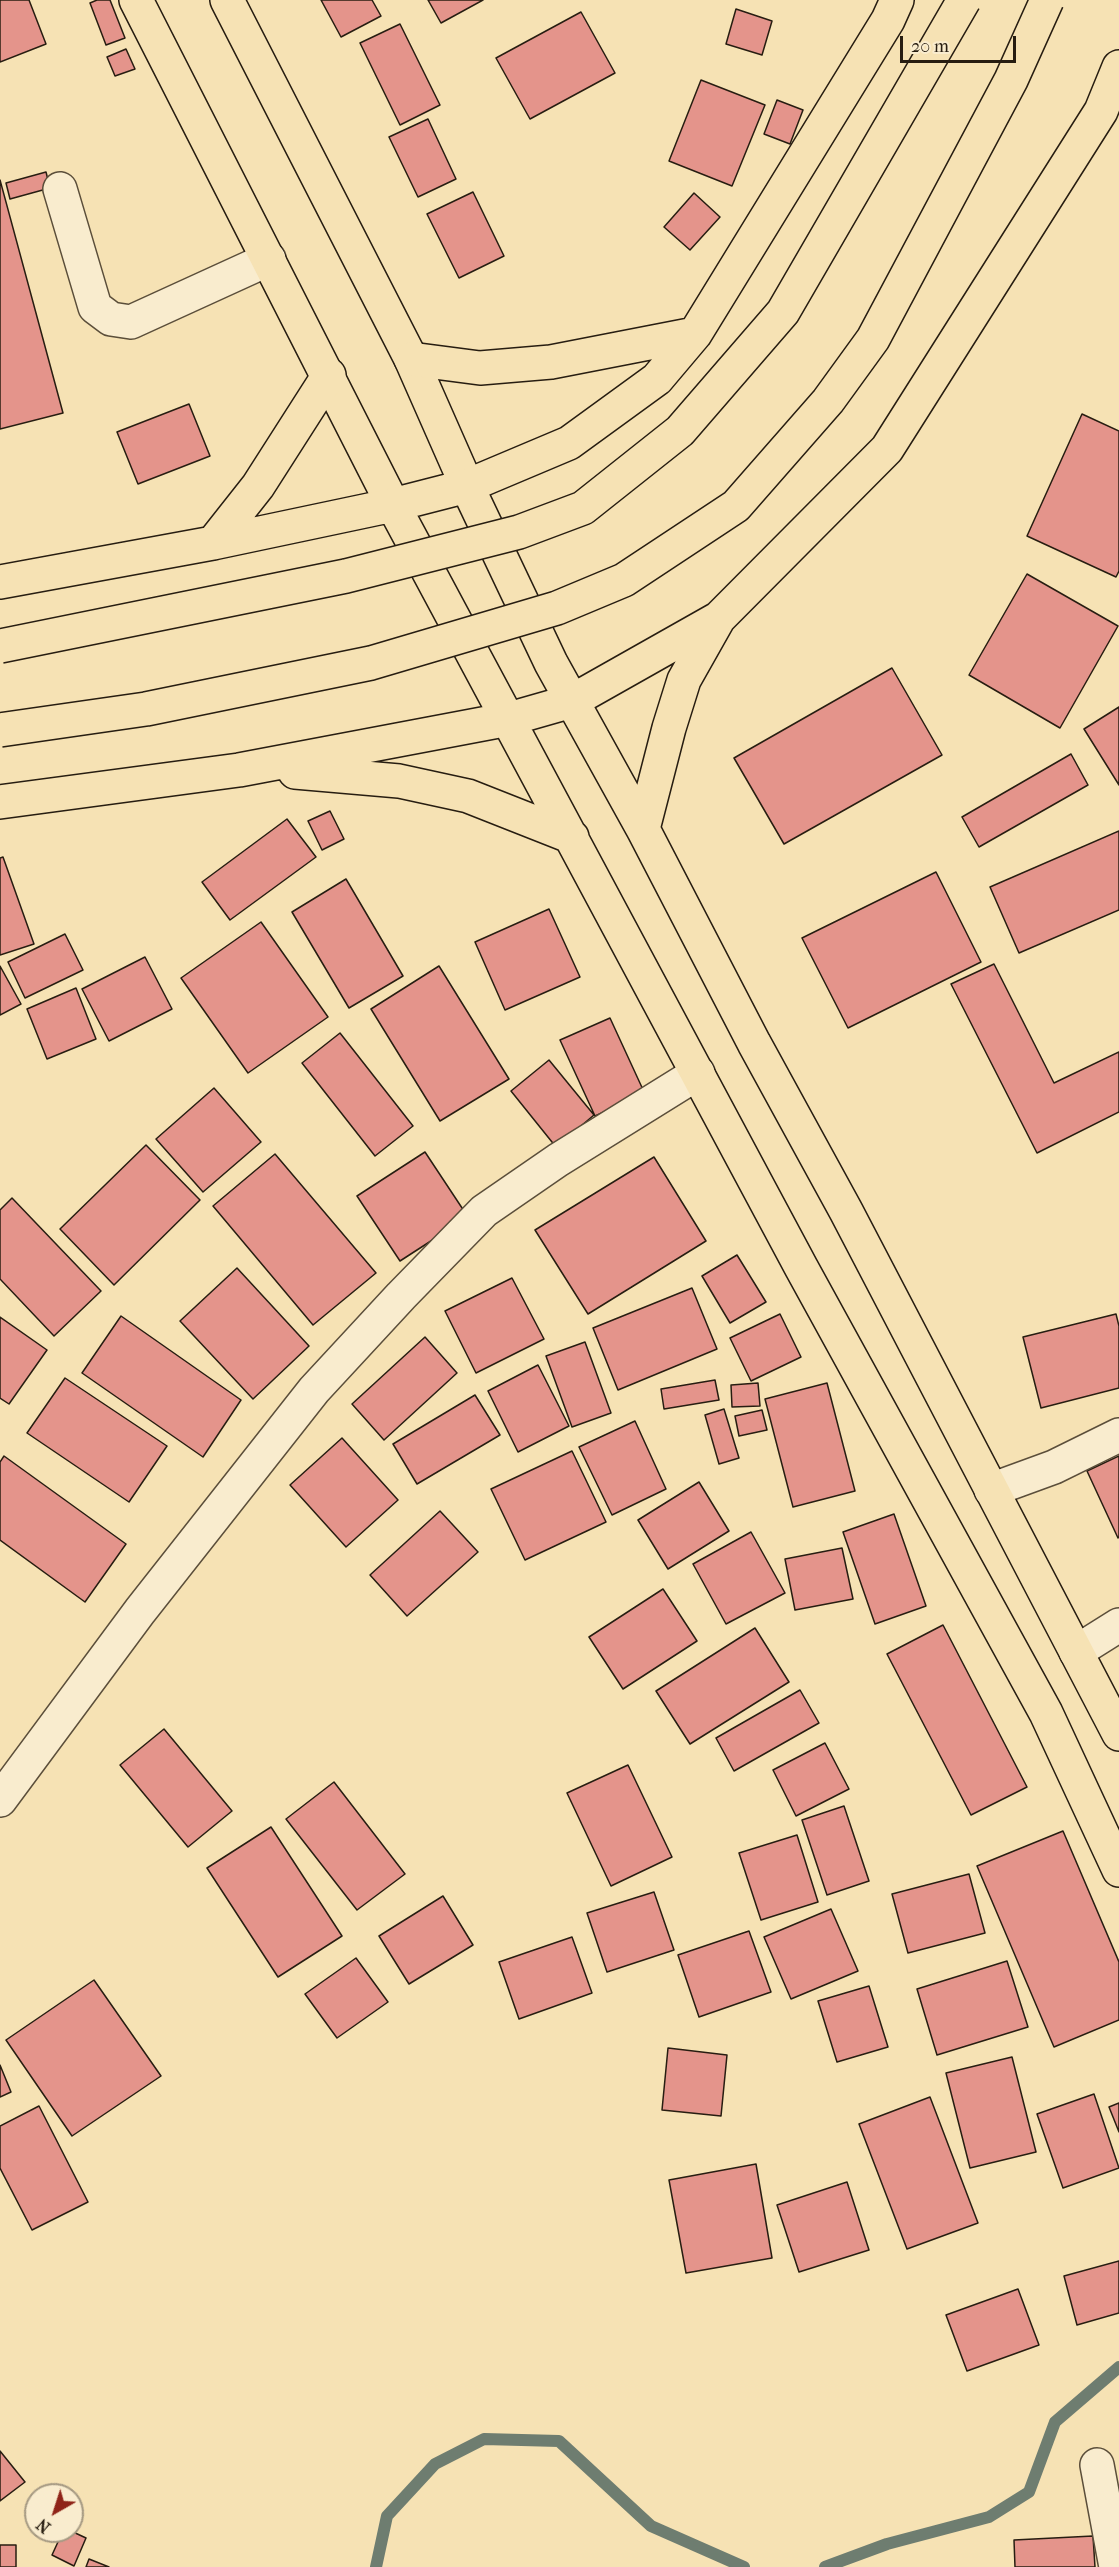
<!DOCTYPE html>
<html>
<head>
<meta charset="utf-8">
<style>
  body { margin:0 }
  #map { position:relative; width:1119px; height:2567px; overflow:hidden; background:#f6e2b4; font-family:"IM FELL French Canon",serif }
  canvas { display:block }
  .north { position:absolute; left:24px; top:2483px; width:60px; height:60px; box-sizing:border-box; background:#f9ecce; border:2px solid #a59982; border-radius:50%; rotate:219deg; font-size:16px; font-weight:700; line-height:24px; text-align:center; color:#271d11 }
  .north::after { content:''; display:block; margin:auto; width:21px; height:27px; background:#8f2418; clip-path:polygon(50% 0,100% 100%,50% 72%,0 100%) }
  .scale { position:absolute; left:900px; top:36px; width:116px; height:27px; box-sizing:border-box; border:3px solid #271d11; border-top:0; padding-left:8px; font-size:18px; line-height:21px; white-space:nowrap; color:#271d11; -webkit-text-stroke:4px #f9ecce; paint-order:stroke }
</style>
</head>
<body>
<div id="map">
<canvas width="1119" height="2567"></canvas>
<div class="north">N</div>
<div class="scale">20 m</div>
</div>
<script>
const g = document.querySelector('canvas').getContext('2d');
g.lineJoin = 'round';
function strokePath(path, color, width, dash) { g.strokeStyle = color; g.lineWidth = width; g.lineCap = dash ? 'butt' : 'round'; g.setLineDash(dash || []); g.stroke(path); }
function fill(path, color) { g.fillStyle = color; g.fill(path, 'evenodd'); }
strokePath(new Path2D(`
  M376,2567l11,-51 48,-52 49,-25 75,2 92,85 93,41
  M825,2567l62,-23 102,-27 40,-25 26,-70 64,-55`), '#6e7d70', 12);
const building = new Path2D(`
  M0,0h29l17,44 -46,18z
  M97,0h13l15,38 -19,7 -16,-42z
  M321,0h51l9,16 -40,21z
  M428,0h55l-42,23z
  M736,9l36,12 -10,34 -36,-11z
  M581,12l34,61 -85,46 -34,-61z
  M400,24l40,81 -40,20 -40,-82z
  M126,49l9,20 -20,7 -8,-19z
  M701,80l64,25 -33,81 -63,-25z
  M777,100l26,10 -13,34 -26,-10z
  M428,119l28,60 -38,18 -29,-60z
  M46,172l4,16 -40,11 -4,-16z
  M0,180l63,233 -63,16z
  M473,192l31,64 -45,22 -32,-64z
  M694,193l26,24 -30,33 -26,-23z
  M189,404l21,52 -72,28 -21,-52z
  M1082,414l37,17v140l-3,6 -89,-41z
  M1027,574l91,52 -58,102 -91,-53z
  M892,668l50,87 -158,89 -50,-86z
  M1119,707v78l-35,-56z
  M1071,754l17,31 -109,62 -17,-30z
  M330,811l14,28 -22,11 -14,-29z
  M287,819l29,38 -86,63 -28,-38z
  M1119,831v79l-100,43 -29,-66z
  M3,857l31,87 -34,11v-97z
  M936,872l45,90 -133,66 -46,-90z
  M346,879l57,97 -54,32 -57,-96z
  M549,909l31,68 -75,33 -30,-68z
  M261,922l67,95 -80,56 -67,-95z
  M65,934l18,36 -58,28 -17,-36z
  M145,957l27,52 -63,32 -27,-52z
  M994,964l60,119 65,-31v60l-82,41 -86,-169z
  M0,966l21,38 -21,11z
  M439,966l70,113 -69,42 -69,-112z
  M76,988l20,51 -49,20 -20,-50z
  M610,1018l35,76 -50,22 -35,-76z
  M340,1033l73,93 -38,30 -73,-93z
  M549,1060l45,55 -38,32 -45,-56z
  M214,1088l47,54 -58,50 -47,-53z
  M146,1145l54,55 -86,85 -54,-56z
  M425,1152l43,65 -68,44 -43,-65z
  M275,1154l101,119 -63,52 -100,-119z
  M654,1157l52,84 -118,73 -53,-84z
  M12,1198l89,93 -47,45 -54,-57v-69z
  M737,1255l29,47 -36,21 -28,-47z
  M237,1268l72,78 -56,53 -73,-78z
  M512,1278l32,61 -68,34 -31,-62z
  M692,1288l25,61 -99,41 -25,-62z
  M780,1314l21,43 -50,24 -21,-43z
  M1116,1314l3,12v62l-78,20 -18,-71z
  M121,1316l120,84 -38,57 -121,-84z
  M0,1317l47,33 -38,54 -9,-6z
  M425,1337l32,36 -73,67 -32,-36z
  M585,1342l26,71 -39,14 -26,-71z
  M538,1365l31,61 -51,26 -30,-61z
  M65,1378l102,68 -38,56 -102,-69z
  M715,1380l4,20 -55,9 -3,-20z
  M758,1383l2,23 -28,1 -1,-22z
  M827,1383l28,108 -62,16 -28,-108z
  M475,1395l25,40 -83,49 -24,-40z
  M724,1409l15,49 -20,6 -14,-49z
  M762,1410l5,20 -28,6 -4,-20z
  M635,1421l31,68 -54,26 -33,-68z
  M342,1438l56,62 -52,47 -56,-62z
  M572,1451l34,71 -81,38 -34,-71z
  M4,1456l122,88 -41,58 -85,-62v-78z
  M1119,1456v81l-1,1 -31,-67z
  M699,1482l30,49 -61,38 -30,-49z
  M440,1511l38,41 -71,64 -37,-41z
  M894,1514l32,92 -51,18 -32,-92z
  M751,1532l34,61 -59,31 -33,-60z
  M842,1548l11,51 -58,11 -10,-51z
  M663,1589l34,52 -74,48 -34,-52z
  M943,1625l84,162 -56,28 -84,-161z
  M755,1628l34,54 -99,62 -34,-53z
  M800,1690l19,33 -85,48 -18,-33z
  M164,1729l68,82 -44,36 -68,-82z
  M825,1743l24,46 -53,27 -23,-46z
  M628,1765l44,92 -61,29 -44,-93z
  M334,1782l71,92 -48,36 -71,-91z
  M844,1806l25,75 -42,14 -25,-75z
  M271,1827l71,109 -64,41 -71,-109z
  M1063,1831l56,131v58l-65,27 -77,-181z
  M797,1835l21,67 -57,18 -22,-67z
  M969,1874l16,59 -77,20 -16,-59z
  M654,1892l20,58 -67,22 -20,-59z
  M443,1896l30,49 -64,39 -30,-48z
  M831,1909l27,62 -67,28 -27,-62z
  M749,1931l22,61 -72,25 -21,-62z
  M572,1937l20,56 -73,26 -20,-57z
  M356,1958l32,44 -51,36 -32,-44z
  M1007,1961l21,66 -91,28 -20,-66z
  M94,1980l67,96 -89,60 -66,-96z
  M869,1986l19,61 -51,15 -19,-61z
  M668,2048l59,7 -6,61 -59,-6z
  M1012,2057l24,95 -66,16 -24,-95z
  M0,2065l11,27 -11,5z
  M1094,2094l25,74 -56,20 -26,-74z
  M930,2097l48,126 -71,26 -48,-125z
  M1119,2103v29l-10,-25z
  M39,2106l49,96 -56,28 -32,-62v-42z
  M756,2164l16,94 -86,15 -17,-93z
  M847,2182l22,68 -70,22 -22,-67z
  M1119,2261v52l-42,12 -13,-49z
  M1018,2289l21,56 -72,26 -21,-56z
  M0,2451l25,31 -25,19z
  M63,2531h8l15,7 -12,28 -22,-11z
  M1093,2536l2,31h-80l-1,-27z
  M0,2545h16v22h-16z
  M89,2559l20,8h-23z`);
fill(building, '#e4948b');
strokePath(building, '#271d11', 1.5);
const minor = new Path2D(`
  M60,189l35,118 16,12 20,3 138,-63
  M991,1490l63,-23 65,-32
  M1076,1652l43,-27
  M0,1800l140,-189 174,-221 87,-94 83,-85 74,-51 140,-87
  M1097,2465l19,102`);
const major = new Path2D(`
  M136,0l257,505
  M227,0l184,359 56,127`);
const highway = new Path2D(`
  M411,359l69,9 71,-6 144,-28
  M467,486l84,177 92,166 111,214 92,168 273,523
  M393,505l408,762 245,446 73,157
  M213,543l45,-57 71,-111
  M0,582l213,-39 180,-38 74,-19 102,-43 88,-64 38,-45 193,-314 9,-20
  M295,772l104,9 69,15 104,41
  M0,802l239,-32 270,-51 63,-18 147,-83 168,-169 214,-338 18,-44
  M643,829l26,-101 15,-48 35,-62`);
strokePath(minor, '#5b4e3a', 36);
strokePath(major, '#271d11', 36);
strokePath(highway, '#271d11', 36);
strokePath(minor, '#f9ecce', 33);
strokePath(major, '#f6e2b4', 33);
strokePath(highway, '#f6e2b4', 33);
const highwayBridge = new Path2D(`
  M0,646l346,-70 173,-44 64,-24 97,-77 103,-119 181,-312
  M0,730l146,-21 225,-46 186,-55 67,-28 112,-74 92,-105 45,-62 138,-259 36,-80`);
strokePath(highwayBridge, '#271d11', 36, []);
strokePath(highwayBridge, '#f6e2b4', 33);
</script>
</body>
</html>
